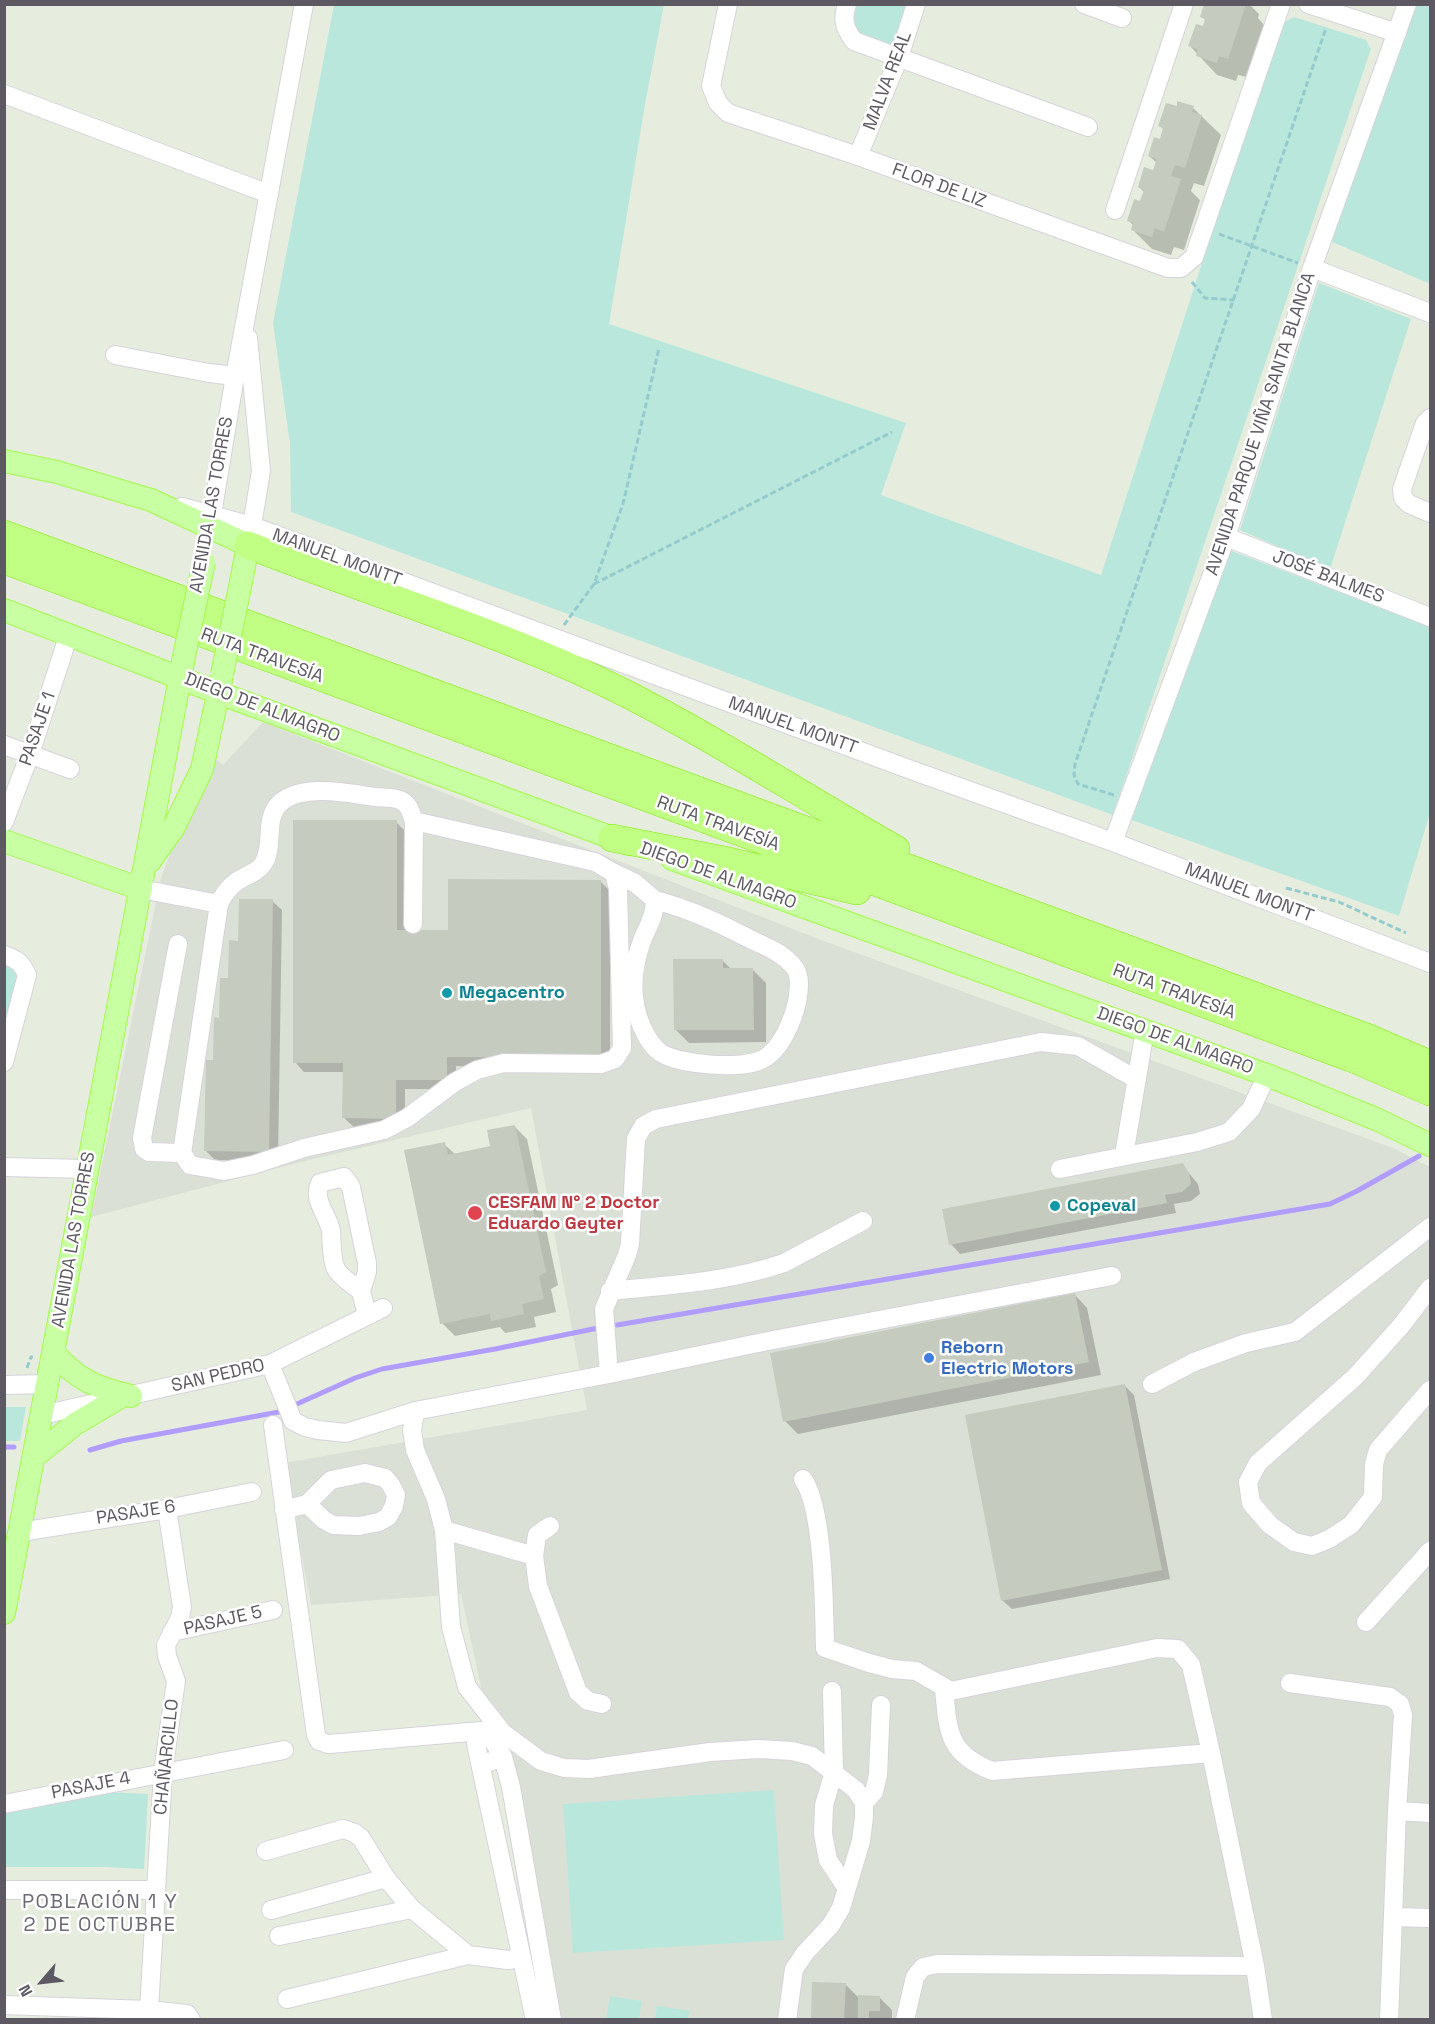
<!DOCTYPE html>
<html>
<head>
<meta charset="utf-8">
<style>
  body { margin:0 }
  #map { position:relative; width:1435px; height:2024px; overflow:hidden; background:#e6eddf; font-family:"Space Grotesk",sans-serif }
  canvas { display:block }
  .frame { position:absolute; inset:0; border:6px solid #5c5962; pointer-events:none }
  .north { position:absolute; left:12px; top:1952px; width:60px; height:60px; -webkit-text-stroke:4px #fff; paint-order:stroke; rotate:242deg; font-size:16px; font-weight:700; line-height:24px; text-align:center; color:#5c5962 }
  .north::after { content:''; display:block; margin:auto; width:21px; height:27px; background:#5c5962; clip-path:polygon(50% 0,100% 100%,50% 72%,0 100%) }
</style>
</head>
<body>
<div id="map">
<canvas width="1435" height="2024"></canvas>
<div class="frame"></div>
<div class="north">N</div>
</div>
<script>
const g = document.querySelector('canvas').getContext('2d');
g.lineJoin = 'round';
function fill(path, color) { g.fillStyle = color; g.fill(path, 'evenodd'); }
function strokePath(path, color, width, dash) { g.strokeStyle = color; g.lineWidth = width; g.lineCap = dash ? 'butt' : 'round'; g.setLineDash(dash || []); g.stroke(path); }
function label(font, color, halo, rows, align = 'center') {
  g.font = font + ' "Space Grotesk",sans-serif'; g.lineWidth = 5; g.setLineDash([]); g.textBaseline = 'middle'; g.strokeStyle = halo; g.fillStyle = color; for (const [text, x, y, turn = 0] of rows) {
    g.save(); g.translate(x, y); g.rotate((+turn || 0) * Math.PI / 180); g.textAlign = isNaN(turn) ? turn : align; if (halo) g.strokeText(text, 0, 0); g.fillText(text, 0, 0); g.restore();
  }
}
fill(new Path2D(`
  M263,722l558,218 572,208 37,19v852h-878l-91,-425 -150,11 -27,-142 303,-53 -56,-302 -226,53 -214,56 70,-339 11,-30 42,-91 9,8z`), '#dbe0d7');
fill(new Path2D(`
  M334,5h330l-19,99 -36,220 297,99 -25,72 220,80 178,-550 15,-8 72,23 5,9 -258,766 -822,-303 -1,-68 -17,-121z
  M857,5h52l-17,46 -30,-14 -9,-16z
  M1415,5h15v270l-2,8 -98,-42z
  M1319,283l92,36 -81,250 -90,-39z
  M1219,546l211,81v186l-31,103 -273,-98z
  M5,955l18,10 -18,97z
  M5,1407h21l-6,34h-15z
  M774,1790l10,150 -211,13 -10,-149z
  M108,1792l40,2 -4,75 -40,-2h-99v-56z
  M610,1996l32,5 -3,18h-33z
  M657,2006l33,5 -2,8h-33z`), '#bae7dc');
fill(new Path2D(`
  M1206,4h43l10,10 -1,4 6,7 -17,52 -9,-2 -2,6 -19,-6 -27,-29 14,-18 2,-7 -4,-5z
  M1178,108h15l28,27 -17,51 -10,-3 -3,8 9,9 -16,50 -10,-3 -3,8 -19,-6 -20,-20 2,-3 -6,-6 13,-17 3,-11 -5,-5 15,-15 3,-9 -8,-7 12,-15 3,-11 -4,-4z
  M396,822l9,9 1,100h44l150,-50 10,10v176l-154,-1v23h-51v39l-51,-1 -10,-9v-46h-40l-9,-10z
  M272,901l10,9 -4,251 -63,-1 -10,-10 15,-131 20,-77z
  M722,960l10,10h21l13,13v59l-77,1 -13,-13z
  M514,1126l13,13 31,146 -7,4 5,23 -22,5 2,10 -31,6 -5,-6 -45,9 -13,-13 2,-179 12,11 36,-7z
  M1182,1165l16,19 2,10 -9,7 -17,3 2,9 -216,41 -9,-10z
  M1075,1295l12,13 14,67 -303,59 -13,-13z
  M1125,1386l9,9 36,184 -158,30 -10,-9z
  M845,1984l15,15 20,-1 12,12v10h-80z`), '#0003');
strokePath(new Path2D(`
  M617,1325l713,-121 27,-13 62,-35
  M4,1447h10
  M90,1450l31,-9 158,-29 76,-34 27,-9 113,-20 103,-21`), '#b19dff', 5);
fill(new Path2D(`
  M1204,4h42l-18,55 -9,-3 -2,7 -21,-7 2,-7 -10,-3 8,-22 7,2 2,-7 -5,-2z
  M1177,101l17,5 -2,6 10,3 -17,53 -10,-3 -4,11 10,3 -17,53 -9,-4 -3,9 -21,-7 2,-7 -6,-2 7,-22 6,2 4,-11 -6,-3 6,-20 9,3 4,-11 -9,-3 6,-19 6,2 3,-11 -5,-2 8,-23 11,3z
  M293,820h104v110h51v-51l153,1v178l-154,-1v23h-51v39l-54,-1 1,-55h-50z
  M239,899h34l-4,253 -65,-1 2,-91h7l1,-43 5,1 1,-40h8l1,-38 9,1z
  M673,959h50v9h30l1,62h-80z
  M515,1125l31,147 -7,4 5,23 -22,5 2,10 -33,7 -1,-7 -50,10 -36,-174 41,-8 3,13 42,-9 -3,-16z
  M1183,1163l6,10 2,11 -9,8 -17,3 2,8 -218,42 -7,-36z
  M1075,1293l14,69 -306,60 -13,-69z
  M1125,1384l37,186 -161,31 -36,-186z
  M812,1982l34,1 -2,37h-33z
  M858,1995l22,1v15h-11v9h-11z`), '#c5cbbf');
const minor = new Path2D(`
  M728,4l-17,82 7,17 10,10 130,43 310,112h13l13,-11 87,-253
  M847,4c-5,15 -3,24 7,37l234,86
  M1084,4l38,14
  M1308,4l89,29
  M4,94l265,100
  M858,156l41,-99 17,-53
  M1115,210l69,-206
  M1312,268l118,45
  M248,338l13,133 -11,66
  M115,355l94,18 26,3
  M1430,418l-5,5 -23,66 1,9 6,6 21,9
  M182,507l70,19 662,245 199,71 317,121
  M210,526l25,-150 69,-372
  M1226,537l204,80
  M4,745l66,24
  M4,822l26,-68 39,-120
  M1113,842l113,-305 86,-269 95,-264
  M614,873l21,10 20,17c0,14 -6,25 -12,38 -11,29 -14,60 -1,89 4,9 10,20 19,26 19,12 82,17 102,6 18,-9 30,-39 34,-57 2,-10 4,-28 -3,-35 -11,-14 -27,-20 -42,-27 -33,-17 -60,-30 -97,-40
  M141,889l78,15
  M413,924l1,-103c-3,-8 -4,-15 -12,-20 -6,-4 -19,-3 -27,-4 -26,-4 -73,-14 -95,6 -17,16 -5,44 -17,61 -6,9 -19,12 -27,18 -8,6 -13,13 -17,22l-37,249 8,12 34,6 29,-6 51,-17 80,-18 23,-12 48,-36 22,-12 27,-7 97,1 14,-5 7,-11 -4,-159 -4,-16 -19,-11 -181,-41
  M178,944l-36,194 2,11 5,3 33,1
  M4,955c13,4 18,8 23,20l-23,87
  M1124,1155l21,-125
  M4,1167l83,2
  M1060,1169l137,-27 32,-10 22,-23 16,-34
  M1112,1276l-344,65 -159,33 -5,-65 23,-54 3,-11 6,-105 7,-13 13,-7 385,-77 37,4 58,33
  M1430,1288l-30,39 -45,50 -97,86 -10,19 3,21 19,22 24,17 18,4 17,-7 22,-14 22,-28 1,-33 4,-14 52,-60
  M361,1291c-8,-6 -20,-13 -25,-22 -5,-10 -4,-27 -5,-38 -3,-17 -19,-30 -11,-48l24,-6 7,10 16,76v9l-6,19 6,24
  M610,1291c58,-6 119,-9 174,-28l79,-42
  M270,1364l23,57 12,6 13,3 28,3 69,-22 194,-37
  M1152,1384l42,-22 52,-19 49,-11 135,-105
  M4,1385l44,-1
  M415,1411l-3,19 3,20 21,49 8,31 7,97 16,60 36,46 38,28 23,7 25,1 121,-17 49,-3 33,2 20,5 44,34 8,13v14l-3,24 -20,67 -10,17 -26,28 -11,16 -7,51
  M42,1415l228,-51 113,-56
  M273,1425l43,310 3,6 9,3 14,-1 139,-12 13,11 9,15 -22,8
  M803,1479c21,30 21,130 22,169l44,15 23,6 24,2 35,20 206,-43 21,1 13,16 20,88 44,213 8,54
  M284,1510l23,-6 24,-24 34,-7 20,5 6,7 5,10 -2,11 -6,11 -9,5 -20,4 -26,-1 -9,-5 -17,-16
  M550,1526l-13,9 -3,21 4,30 40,106 10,9 14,3
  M444,1530l90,26
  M20,1532l147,-23 85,-17
  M1366,1622l64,-71
  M172,1632l101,-22
  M1290,1683l100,14 10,7 3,11 -6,96 -8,209
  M944,1688c4,43 3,65 48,83l219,-18
  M832,1691l2,81 -10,33 -1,29 5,26 18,27
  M476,1744l59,276
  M503,1757l8,30 41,233
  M864,1803l10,-11 4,-17 3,-70
  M4,1804l280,-54
  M1397,1811l33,2
  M266,1851l77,-22 12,4 6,5 25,40 26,31 56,46
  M4,1890h152
  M271,1910l115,-32
  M1393,1917l37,1
  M279,1936l133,-27
  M287,1999l181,-44 40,5 14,-2
  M4,2005l145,5 38,4 4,6
  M149,2010l14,-238 13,-91 -9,-25 -1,-11 14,-27 2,-11 -15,-98
  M905,2020l10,-43 8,-10 14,-3 318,2`);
const major = new Path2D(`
  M4,461l53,11 94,28 97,45 -7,37
  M4,610l215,83 410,151
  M4,841l137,48
  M672,859l595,216 109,44 54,26
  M150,861l24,-34 28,-58 19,-89
  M54,1353c23,27 43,35 77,43
  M34,1457l41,-33 44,-26
  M4,1613l179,-951`);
const highway = new Path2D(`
  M4,534l1365,504 61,26
  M248,545c110,43 224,78 331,126 111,50 212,119 317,178
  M4,560l1347,498 79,34
  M612,838l112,22 133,31`);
strokePath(minor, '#d6d3db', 20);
strokePath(major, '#a5fa4b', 24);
strokePath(highway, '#81ec00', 28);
strokePath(new Path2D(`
  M1219,234l79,29
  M1192,282l13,16 29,2
  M594,584l298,-152
  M564,625l30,-41 29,-80 36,-156
  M1114,795l-36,-11 -4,-9 1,-11 251,-736
  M1286,888l53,14 67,31
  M27,1368l4,-11h2`), '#96cbce', 3, [6, 3]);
strokePath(minor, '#fff', 18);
strokePath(major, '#c7ffa2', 22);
strokePath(highway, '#c0ff84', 27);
const majorBridge = new Path2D(`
  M183,661l21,-99
  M222,674l19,-92`);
strokePath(majorBridge, '#a5fa4b', 24, []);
strokePath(majorBridge, '#c7ffa2', 22);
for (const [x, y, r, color] of [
  [447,993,6,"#0f9aa8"],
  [1055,1206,6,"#0f9aa8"],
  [475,1213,8,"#e0444e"],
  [929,1358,6,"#3f7fe0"]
]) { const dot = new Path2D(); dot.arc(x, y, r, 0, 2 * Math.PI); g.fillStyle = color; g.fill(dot); strokePath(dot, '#fff', 2); }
label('18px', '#5c5962', '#fff', [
  ["MALVA REAL",888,81,-69],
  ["FLOR DE LIZ",939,186,20],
  ["AVENIDA PARQUE VIÑA SANTA BLANCA",1261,424,-72],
  ["AVENIDA LAS TORRES",212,505,-80],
  ["MANUEL MONTT",337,558,20],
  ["JOSÉ BALMES",1328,577,21],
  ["RUTA TRAVESÍA",262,656,20],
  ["DIEGO DE ALMAGRO",262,708,21],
  ["MANUEL MONTT",793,726,20],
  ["PASAJE 1",38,729,-71],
  ["RUTA TRAVESÍA",718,824,20],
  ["DIEGO DE ALMAGRO",718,876,20],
  ["MANUEL MONTT",1249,893,21],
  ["RUTA TRAVESÍA",1174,992,20],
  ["DIEGO DE ALMAGRO",1175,1041,20],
  ["AVENIDA LAS TORRES",74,1240,-80],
  ["SAN PEDRO",218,1376,-13],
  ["PASAJE 6",136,1513,-9],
  ["PASAJE 5",223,1621,-13],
  ["CHAÑARCILLO",167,1757,-84],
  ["PASAJE 4",91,1786,-11]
]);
label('bold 18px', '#0d838f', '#fff', [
  ["Megacentro",459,993],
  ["Copeval",1067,1206]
], 'left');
label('bold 18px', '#be3a42', '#fff', [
  ["CESFAM N° 2 Doctor",488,1203],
  ["Eduardo Geyter",488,1224]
], 'left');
label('bold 18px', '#366cbe', '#fff', [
  ["Reborn",941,1348],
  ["Electric Motors",941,1369]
], 'left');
g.letterSpacing = '1.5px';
label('20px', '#6c6974', '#fff', [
  ["POBLACIÓN 1 Y",100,1903],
  ["2 DE OCTUBRE",100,1926]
]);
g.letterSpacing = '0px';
</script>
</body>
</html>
